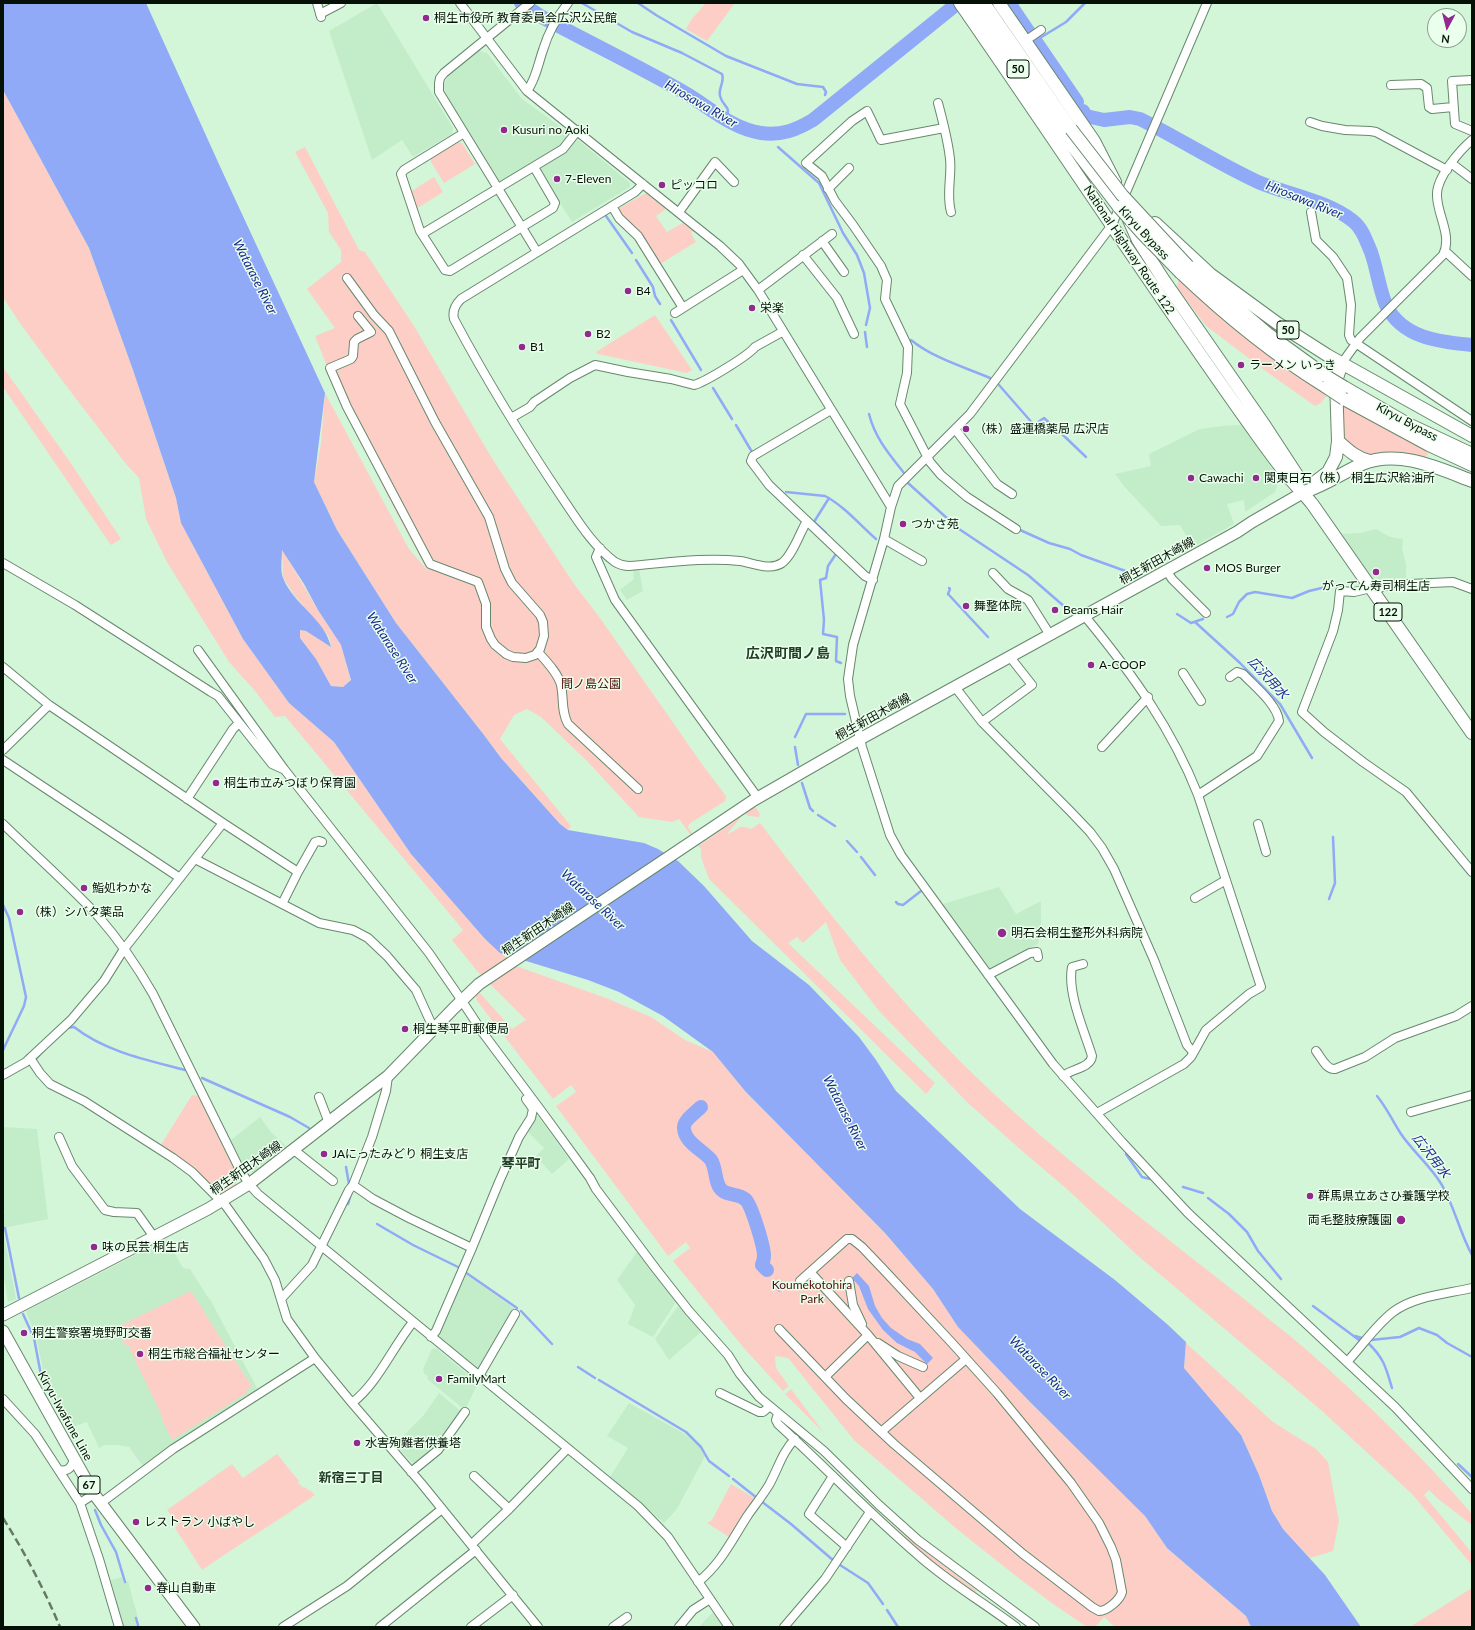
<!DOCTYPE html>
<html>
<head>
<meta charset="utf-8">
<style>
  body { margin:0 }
  #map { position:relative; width:1475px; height:1630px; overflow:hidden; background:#d3f6d8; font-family:Lato,sans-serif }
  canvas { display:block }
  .frame { position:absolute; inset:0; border:4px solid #051107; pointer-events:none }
  .north { position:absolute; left:1427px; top:8px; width:40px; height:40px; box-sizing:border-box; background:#eaffec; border:1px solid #8ea090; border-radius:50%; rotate:187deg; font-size:11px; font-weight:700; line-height:16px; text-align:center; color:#051107 }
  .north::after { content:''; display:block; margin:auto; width:14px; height:18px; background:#91298e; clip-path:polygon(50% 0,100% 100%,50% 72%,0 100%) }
</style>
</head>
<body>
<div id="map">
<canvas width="1475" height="1630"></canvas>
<div class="frame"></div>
<div class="north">N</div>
</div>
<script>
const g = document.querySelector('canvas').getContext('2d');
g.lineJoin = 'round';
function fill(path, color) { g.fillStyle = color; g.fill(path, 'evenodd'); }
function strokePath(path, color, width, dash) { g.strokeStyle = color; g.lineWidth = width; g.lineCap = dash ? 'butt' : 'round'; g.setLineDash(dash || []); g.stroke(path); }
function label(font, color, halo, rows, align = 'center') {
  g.font = font + ' Lato,"Noto Sans JP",sans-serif'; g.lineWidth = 3; g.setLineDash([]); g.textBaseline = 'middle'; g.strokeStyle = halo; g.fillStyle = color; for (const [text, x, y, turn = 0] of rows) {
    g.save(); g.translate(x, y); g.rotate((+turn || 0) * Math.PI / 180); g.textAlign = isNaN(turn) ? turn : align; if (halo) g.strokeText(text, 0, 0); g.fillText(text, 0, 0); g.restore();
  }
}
fill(new Path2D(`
  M377,3l76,125 -1,6 -39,23 -11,-17 -30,20 -43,-129z
  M480,50l2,2 5,1 35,46 46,33v4l-8,10 -58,36 -4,-2 -53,-85 -1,-11 4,-8z
  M578,140l52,43v4l-58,35 -32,-51 1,-5 33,-25z
  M1242,425l34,49 1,12 -2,6 -30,20 -1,-12 -17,4 7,20 -41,23 -13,-22 -19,1 -38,-41 -8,-11 36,-8 -2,-12 51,-25 22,-3z
  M1376,529l14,8 13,2 -1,9 4,16v15l-24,1 -6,3 -35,-49 19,-1z
  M639,569l4,22 -16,9 -7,-10 14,-11 -1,-9z
  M999,887l17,27 25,-13v26l-3,17 -48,24 -47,-64z
  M536,1116h2l31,43 -17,15 -16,-18 8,-8 -19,-19z
  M260,1117l10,14 16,15 -33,26 -7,-2 -15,-30z
  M3,1127l34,2 11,90 -40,8 -5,3 13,69 -8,3 -5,-30v-56l2,-1 -2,-14z
  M167,1239l16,29 7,1 19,30h1l48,91 -85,54 -30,22 -14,-19 -12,-2h-13l-5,3 -12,-26 -12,4h-9l-19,-37 -11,-53 -10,-25z
  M637,1252l39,50 -23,35 -25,-13 7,-19 -18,-25z
  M464,1273l51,36 -36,61 -42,-35z
  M679,1306l23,25 -33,29 -14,-21 22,-32z
  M436,1348l42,35 -13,27 -38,-31 1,-2 -4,-4 -1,-4 9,-20z
  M439,1393l24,20 -26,35 -22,18 -20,-22 28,-28z
  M629,1403l54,30 18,15 4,8 -28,53 -13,14 -54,-46 18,-29 -21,-12z
  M122,1577l2,6 4,-2 10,37 -3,1 3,8h-16l-11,-47z
  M713,1612l10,15h-24z`), '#c3ecc9');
fill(new Path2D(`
  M706,3h29l-28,38 -21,-12 5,-9z
  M3,90l86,158 44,122 43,128 5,25 62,116 46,64 45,39 77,112 74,85 31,27 90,32 45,19 34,23 28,12 32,39 140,142 48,56 25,38 72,75 115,114 22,32 79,68 5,11h-136l-11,-10 -9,10h-8l-34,-23 -37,-28 -58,-46 -104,-90 -66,-82 -13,-2 1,12 13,18 -6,5 -40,-44 -70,-86 17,-13 -4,-6 -18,14 -112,-150 20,-14 -5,-7 -18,14 -76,-98 -1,-5 4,-3 32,36 14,-9 -49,-49 -25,-31 11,-10 -178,-214 -10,1 -20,-26 -26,-29 -62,-100 -21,-43 -7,-41 -13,-14 -62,-81 -45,-61 -16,-25z
  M457,142l5,1 13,21 -31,19 -13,-21v-5z
  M305,147l54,103 6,2 49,74 79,134 81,124 26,34 104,149 22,29 -1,5 -36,23 -1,3 12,18 42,-29 -15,18c12,-3 10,-11 24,-5l9,-6c78,103 157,203 254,289 72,65 149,123 225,183 23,19 47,37 70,57 57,50 113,104 163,162v11l-35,-27 -8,-8 -5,5 48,58v12l-60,-71 -90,-83 -185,-156 -69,-65 -48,-41 -52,-46 -89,-92 -39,-51 -14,-38 -23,21 -6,-6 -9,6 147,140 -9,11 -217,-215 -8,-22v-8l-22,-30 -7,3 -33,-5 -52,-56 -46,-44 -14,-8 -13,6 -14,24 71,87 -3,4 -8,-6 -59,-66 -17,-23 -88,-112 -59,-93 -23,-48 7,-39 4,-50 84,156 19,22c-42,-76 -82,-154 -113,-235l20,-8 -28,-39 34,-27v-12l-12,-18 -1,-19 -33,-61z
  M434,177l9,15 -27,17 -6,-17z
  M646,193l20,16 -10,7 11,16 16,-9 11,8 -3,2 5,9 -36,22 -21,-33 -14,-12 -7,-10z
  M1179,278l147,116 1,1 -6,8 -6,3 -44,-31 -66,-50 -28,-38z
  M655,315l37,55 -5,3 -89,-19 -2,-2z
  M3,367l67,95 51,77 -10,6 -108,-158z
  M1342,405l87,47 -5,8 -59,-4 -21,-16 -2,-5z
  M282,549l36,61 23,35 10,36 -8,6 -12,-1 -15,-27 -16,-21v-8l6,1 25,15 -2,-9 -34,-41 -12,-18z
  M754,807l2,1 4,6 -1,3 -11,-1 -2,-2v-2z
  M192,1095l6,1 39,79 -1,10 -14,9h-4l-59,-46z
  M191,1291l35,56 26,39 -6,5 1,2 -75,47 -11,-23 1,-1 -34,-71h-3l-7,-14 -5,-2z
  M1186,1343l87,79 43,27 12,13 11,59 -6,30 -23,7 -27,-29 -11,-18 -13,-36 -18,-40 -57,-67z
  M791,1389l33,44 -39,-39z
  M277,1454l22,27 -1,2 6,5 1,-1 4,4 1,-1 5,5c-37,26 -76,49 -113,75l-27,-42 3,-3 -11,-15 65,-46 11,14z
  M731,1484l25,15 -27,38 -22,-14 5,-3z
  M891,1523l35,29 51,39 -2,2 -53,-40z
  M1472,1588v39h-61l2,-2z`), '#fdcec6');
fill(new Path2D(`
  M3,3h143l77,170 102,220 -11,89 23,48 59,93 88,112 17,23 59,66 8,6 76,13 14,6 20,12 26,25 48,55 57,44 50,52 17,23 20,31 124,118 95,71 52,44 19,18 -2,26 57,67 18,40 13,36 11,18 42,46 36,52h-110l-5,-11 -79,-68 -22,-32 -115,-114 -72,-75 -25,-38 -48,-56 -140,-142 -32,-39 -50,-36 -44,-24 -31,-12 -88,-27 -15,-14 -74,-85 -77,-112 -45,-39 -46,-64 -62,-116 -5,-25 -43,-128 -44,-122 -86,-158zM282,550l22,34 14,26 23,35 10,35 -8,7 -12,-1 -15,-27 -16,-21v-8l6,1 25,16c-6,-28 -38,-43 -48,-69 -3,-7 -1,-20 -1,-28z
  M857,1273l12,13 6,20 7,12 9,10 16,11 13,5 13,14 -6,6 -12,-12 -18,-9 -14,-13 -15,-21 -9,-23 -7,-8z
  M780,1280l6,6 -7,6 -6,-6z`), '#90aaf7');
strokePath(new Path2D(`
  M582,3l50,29 50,21 40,21c3,8 -4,14 -2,22 3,12 12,9 6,23
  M638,3l18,12 70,41 71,28 26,3 3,5 -1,3
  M1035,41l31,-19 19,-19
  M778,147l41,36 24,50 14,22 7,18 6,35 -4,17
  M606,216l26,37
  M636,260l17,27 2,9 5,8
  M671,320l30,50
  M865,332l2,15
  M911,340c22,18 53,27 79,38
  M999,385l35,40 10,-7 11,10
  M713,388l19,31
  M869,414c6,24 20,40 35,59
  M736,425l16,27
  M1062,434l24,23
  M908,483l51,46 69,46 45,39
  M786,492l39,4c19,10 35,29 51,43
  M1020,530l29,13 21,6 11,6 50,18 6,5
  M826,533l-12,-11 15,-24
  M836,554l-8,12 -2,12 -6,2 4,40 -1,14 14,3 -1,24 5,2
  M949,588l1,1 -2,5 1,1 39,42
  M1177,614l14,9 12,-4
  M1227,617l6,-3 6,-12 8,-8 8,-2 37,6 17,-7 17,-4
  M1195,622l45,41 40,41 32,54
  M795,737l11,-23h39
  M795,747l3,18
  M802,783l8,25 3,3
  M818,815l17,11
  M847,841l10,11
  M861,857l14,18
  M1329,899l6,-16 -2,-46
  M896,902l2,2 5,1 18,-14
  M3,905l6,13 17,79 -2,9 -21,44
  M67,1028l7,-1c32,25 73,33 111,43
  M36,1059l9,-10
  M202,1078l88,39 19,11
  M1377,1096c10,12 16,26 24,38 13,19 32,34 42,53 12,22 17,46 29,68
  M1126,1154l16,23 8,2
  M346,1167l3,17
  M1183,1187l20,6
  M1208,1198l21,16 18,18 11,19 23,28
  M348,1204l2,-7
  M3,1214v1
  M377,1224l36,21 47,23
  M5,1228l14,70
  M465,1272l52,36
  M1313,1306l46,34
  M521,1311l31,33
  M23,1314l11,24 7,37
  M1355,1336l7,2
  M1371,1340l29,-3 19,-9 18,7 10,8 25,14
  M1368,1343c16,15 18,25 24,45
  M578,1367l17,11
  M599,1380l87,52 15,15 8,14 20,15
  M1458,1464l14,13
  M733,1479l24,19
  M761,1501l30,23 43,37
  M95,1510l6,15 15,27 9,30
  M840,1565l28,18 15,21
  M887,1610l11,17
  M136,1618l2,7`), '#90aaf7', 2.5);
strokePath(new Path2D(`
  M521,3l21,14c48,26 98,50 145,77 23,14 46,35 74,39 20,3 35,-3 52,-13l140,-113
  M1009,3l21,31
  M1034,39l43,63
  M1083,111l3,5 18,4 26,-3 10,2c40,20 77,44 118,63 31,13 68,18 95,39 10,8 13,20 18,31 6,17 8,36 15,53 16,33 53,37 86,40
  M701,1107c-5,5 -18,14 -17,21 0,14 20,23 27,32 6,9 3,25 12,31 7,5 16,2 23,9 6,7 18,46 18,56 0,2 -1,6 -2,9l5,5`), '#90aaf7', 14);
const minor = new Path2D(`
  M317,3l4,14
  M460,3l67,88 193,155 19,18 19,26 133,217 -7,32 -31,106 -5,34 2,17 12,51 28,88 11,20 152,209 69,78 66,71 207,194 77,82
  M530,3l-86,70 -4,5 -1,5v9l98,160
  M320,14l21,-11
  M1025,41l16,-11
  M1472,80l-20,1 3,43 17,7
  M1391,85l30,-1 6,4 2,19 3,2 21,-2
  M527,91c9,-12 11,-27 16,-41 5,-17 14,-33 25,-47
  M938,103c5,19 10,37 12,56 2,17 -4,35 1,53
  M1310,122l12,4 23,4 25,1 6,1 71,38
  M944,128l-63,12 -14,-29 -15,10 -46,42 16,13 13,25 18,24 28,41 6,14 -2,19 23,48 -1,26 -7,31 30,58 11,13 26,22 49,32
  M464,133l-60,37 -3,4 19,57 25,39 5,1 103,-63 2,-5 -21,-36
  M1451,163l21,16
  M643,184l-8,8 -174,107c-6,6 -9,12 -7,20 33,62 70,122 109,180 15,22 30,47 52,63 5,3 9,4 14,4 37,-3 75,-9 111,-5 13,2 30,10 42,2 11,-8 18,-31 25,-42
  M828,189l21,-21
  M612,206l7,12 19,18 45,72
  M679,212l36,-50 19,20
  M1311,212l5,28 17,17 14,21 4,27 -2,30 2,5 121,81
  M422,234l141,-85 15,-19
  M822,241l22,31
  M1445,251l27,25
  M803,255l34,43 17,36
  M347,278l27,37 15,16 46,91 54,95 16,52 7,14 28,32 3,7 1,14 -4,13 -5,6 -9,3 -13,-1 -7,-3 -11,-9 -4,-6 -5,-12v-23l-8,-22 -48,-18 -83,-157 -17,-39 21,-9 2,-3 1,-14 3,-3 14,-7 -13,-16
  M758,290l74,-56
  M675,313l68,-43
  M1342,363l18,-25 83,-83c10,-20 -7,-42 -6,-61 0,-17 23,-44 35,-54
  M831,410l-78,46 -2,5 18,24 96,91 8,4
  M511,418l19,-11 4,-5 36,-24 25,-13 33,7 43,7 23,6c11,-3 54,-29 61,-38l27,-15
  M955,429l42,55 15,10
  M891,507l7,-21 72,-72 142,-189 95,-222
  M884,539l38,22
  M600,548l-4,9 19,43 143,198
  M3,563l72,42 136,87 7,4 54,68 11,5
  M1167,571l5,8 34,34
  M993,573l15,16 20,11 22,35
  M1371,588l-17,4 -14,-1 -2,19 -5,21 -31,81 22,20 39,30 43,30 66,80
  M1374,592l9,-6 6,-1 64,-3 19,7
  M1086,615l2,5c45,55 84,109 110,175l63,192 -12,7 -43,36 -15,27 -7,7 -87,49
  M198,650l86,119 145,184 29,42 25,38 59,79 48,66 6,11 60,80 33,42 39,44 12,19 19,23 65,54 55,54 39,35 117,87
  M538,652c8,9 20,21 23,33 3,14 0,26 7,39l70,65
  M3,667l46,38 174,118 75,49 -16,32
  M1183,673l18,28
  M955,687l27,35 89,90 19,20 12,16 12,21 40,91 33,85 6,7
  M982,722l50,-37 -22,-28
  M1102,747l46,-50
  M3,750l46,-45
  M3,760l177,118
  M1198,795l59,-39 22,-35c-2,-17 -25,-35 -36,-47l-6,-2 -7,5
  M187,799l46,-70 5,-5
  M3,824c31,30 65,60 95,92 21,24 39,50 55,78l86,174 10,16 9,10 380,312 30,31 61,90
  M1258,824l8,28
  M195,859l124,64 34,7 15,8 19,18 29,34 15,33 4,4
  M298,872l17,-30 4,-1 3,1
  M1195,898l31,-18
  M988,975l42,-22 7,-1 1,5
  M1316,1051c5,6 10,19 19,18l30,-12 30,-19 61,-22 16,-10
  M30,1058l10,15 10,11 34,17 89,57 19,14 34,34 38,53 11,21 12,39 28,39 37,45 69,80 117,144
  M3,1075l23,-13 45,-42 33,-39 20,-32 99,-126
  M1063,1076c8,-7 28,-8 29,-20 -8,-26 -25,-63 -20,-89l11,-3
  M319,1097l10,26
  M1411,1112l61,-17
  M59,1137l13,29 33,44 9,2 23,1 17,24
  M294,1150l39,31
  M353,1185l20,14 36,19 63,30
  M810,1272l58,63 52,63
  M849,1281l4,24 9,19
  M281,1299l31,-34 37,-75 4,-5 19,-48 14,-46 2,-15
  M779,1329l67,70 48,45 129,110 69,53 7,4c8,0 21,-11 23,-19l-6,-32 -5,-13 -12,-24 -28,-40 -74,-90 -45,-50 -69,-74 -21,-22 -10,-8h-5l-47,42
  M431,1337l5,-6 36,-83 27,-66 20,-45 12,-19 2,-9 -7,-10
  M878,1343l20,13 25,11
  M1347,1362c15,-16 29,-37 46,-50 21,-16 53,-18 79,-24
  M479,1376l36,-62
  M825,1377l43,-42
  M720,1393l39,19h4l6,-5
  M3,1399l32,35 45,69 19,56 20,68
  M352,1403c26,-20 40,-55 61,-81
  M778,1414l-2,6 2,4c47,43 91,89 140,131 30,27 65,47 98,72
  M881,1432l85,-73
  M59,1470c9,2 13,-3 15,-11
  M411,1472l27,-22 27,-38
  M474,1476l35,33
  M833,1476l-24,38 38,33
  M80,1503l14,-9
  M101,1503l72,-54 142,-91
  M472,1544l37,-35 58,-60
  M698,1582c23,-18 35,-44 50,-67 7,-10 15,-20 21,-30 9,-16 13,-33 26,-46
  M283,1627l64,-41 95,-77
  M380,1627l96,-77
  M471,1627l42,-32
  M613,1627l14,-10
  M679,1627l14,-17 17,-11
  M784,1627l41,-48 45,-67`);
const major = new Path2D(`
  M3,1315l205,-106 41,-25 139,-108 66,-68 25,-24 275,-184 106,-61 377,-207 15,-10 52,-30
  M3,1331l91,163 100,133`);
const highway = new Path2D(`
  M960,3c98,141 192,285 292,425 12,17 25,35 39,52 7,8 15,16 22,25l159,228
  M971,3l93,132 55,72
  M984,3l87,126
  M999,3l95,138 21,41
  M1129,220l9,20 25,39 102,147 34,52
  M1155,223l55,51 67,49 50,32 145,81
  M1188,266l80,68 58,42
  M1181,273c45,43 93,82 145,114
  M1344,387l64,37 64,30
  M1344,399l85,46 43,20
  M1338,441c10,9 18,17 32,20
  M1315,482l13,-10 8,-15 2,-16 -2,-60 6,-18
  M1304,492c21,-7 38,-19 58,-28 37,-15 76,4 110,17`);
strokePath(minor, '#68886d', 10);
strokePath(major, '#68886d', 13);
strokePath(highway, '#68886d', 14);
strokePath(minor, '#fff', 8);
strokePath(major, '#fff', 11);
strokePath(highway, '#fff', 12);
strokePath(new Path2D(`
  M3,1518c22,35 41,71 57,109`), '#647a67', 2.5, [8, 4]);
const highwayBridge = new Path2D(`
  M1071,129l51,66 66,71
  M1119,207l23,26 39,40
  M1326,376l18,11
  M1326,387l18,12`);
strokePath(highwayBridge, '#68886d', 14, []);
strokePath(highwayBridge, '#fff', 12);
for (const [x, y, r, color] of [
  [426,18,4,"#91298e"],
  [504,130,4,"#91298e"],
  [557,179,4,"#91298e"],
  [662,185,4,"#91298e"],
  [628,291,4,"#91298e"],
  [752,308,4,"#91298e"],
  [588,334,4,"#91298e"],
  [522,347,4,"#91298e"],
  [1241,365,4,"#91298e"],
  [966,429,4,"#91298e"],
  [1191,478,4,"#91298e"],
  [1256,478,4,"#91298e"],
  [903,524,4,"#91298e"],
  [1207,568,4,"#91298e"],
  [1376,572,4,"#91298e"],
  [966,606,4,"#91298e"],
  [1055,610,4,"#91298e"],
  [1091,665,4,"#91298e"],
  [216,783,4,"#91298e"],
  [84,888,4,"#91298e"],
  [20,912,4,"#91298e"],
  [1002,933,5,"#91298e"],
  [405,1029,4,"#91298e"],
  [324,1154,4,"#91298e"],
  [1310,1196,4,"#91298e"],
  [1401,1220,5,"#91298e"],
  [94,1247,4,"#91298e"],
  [24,1333,4,"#91298e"],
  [140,1354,4,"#91298e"],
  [439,1379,4,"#91298e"],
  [357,1443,4,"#91298e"],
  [136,1522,4,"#91298e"],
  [148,1588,4,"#91298e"]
]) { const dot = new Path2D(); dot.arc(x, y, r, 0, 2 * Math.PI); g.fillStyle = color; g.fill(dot); strokePath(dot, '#eaffec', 1.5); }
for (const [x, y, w] of [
  [1018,69,22],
  [1288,330,22],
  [1388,612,28],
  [89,1485,22]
]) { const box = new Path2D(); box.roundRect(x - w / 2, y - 9, w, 18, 3); g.fillStyle = '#eaffec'; g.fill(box); strokePath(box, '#051107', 1); }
label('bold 11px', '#051107', null, [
  ["50",1018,69],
  ["50",1288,330],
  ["122",1388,612],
  ["67",89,1485]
]);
label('12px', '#051107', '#eaffec', [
  ["桐生市役所 教育委員会広沢公民館",434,18],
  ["Kusuri no Aoki",512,130],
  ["7-Eleven",565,179],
  ["ピッコロ",670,185],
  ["B4",636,291],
  ["栄楽",760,308],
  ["B2",596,334],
  ["B1",530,347],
  ["ラーメン いっき",1249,365],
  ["（株）盛運橋薬局 広沢店",974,429],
  ["Cawachi",1199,478],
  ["関東日石（株） 桐生広沢給油所",1264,478],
  ["つかさ苑",911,524],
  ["MOS Burger",1215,568],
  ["がってん寿司桐生店",1376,586,"center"],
  ["舞整体院",974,606],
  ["Beams Hair",1063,610],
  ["A-COOP",1099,665],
  ["桐生市立みつぼり保育園",224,783],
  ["鮨処わかな",92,888],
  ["（株）シバタ薬品",28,912],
  ["明石会桐生整形外科病院",1011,933],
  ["桐生琴平町郵便局",413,1029],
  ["JAにったみどり 桐生支店",332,1154],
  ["群馬県立あさひ養護学校",1318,1196],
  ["両毛整肢療護園",1392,1220,"right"],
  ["味の民芸 桐生店",102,1247],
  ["桐生警察署境野町交番",32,1333],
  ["桐生市総合福祉センター",148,1354],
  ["FamilyMart",447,1379],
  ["水害殉難者供養塔",365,1443],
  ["レストラン 小ばやし",144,1522],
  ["春山自動車",156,1588]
], 'left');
label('12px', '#051107', '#eaffec', [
  ["Kiryu Bypass",1144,233,47],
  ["National Highway Route 122",1129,250,56],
  ["Kiryu Bypass",1407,422,28],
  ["桐生新田木崎線",1157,561,-29],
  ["桐生新田木崎線",873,717,-29],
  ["桐生新田木崎線",538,929,-34],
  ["桐生新田木崎線",246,1168,-35],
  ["Kiryu-Iwafune Line",65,1416,61]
]);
label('12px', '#530c07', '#eaffec', [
  ["間ノ島公園",591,684],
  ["Koumekotohira",812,1285],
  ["Park",812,1299]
]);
label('italic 13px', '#1c2894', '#eaffec', [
  ["Hirosawa River",701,104,30],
  ["Hirosawa River",1304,200,22],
  ["Watarase River",255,277,63],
  ["Watarase River",392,648,57],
  ["広沢用水",1268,678,47],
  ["Watarase River",593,900,43],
  ["Watarase River",845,1113,63],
  ["広沢用水",1431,1156,52],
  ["Watarase River",1040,1368,46]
]);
label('bold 13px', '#203d26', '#eaffec', [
  ["琴平町",521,1164],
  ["新宿三丁目",351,1478]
]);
label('bold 14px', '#203d26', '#eaffec', [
  ["広沢町間ノ島",788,653]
]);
</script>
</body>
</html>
